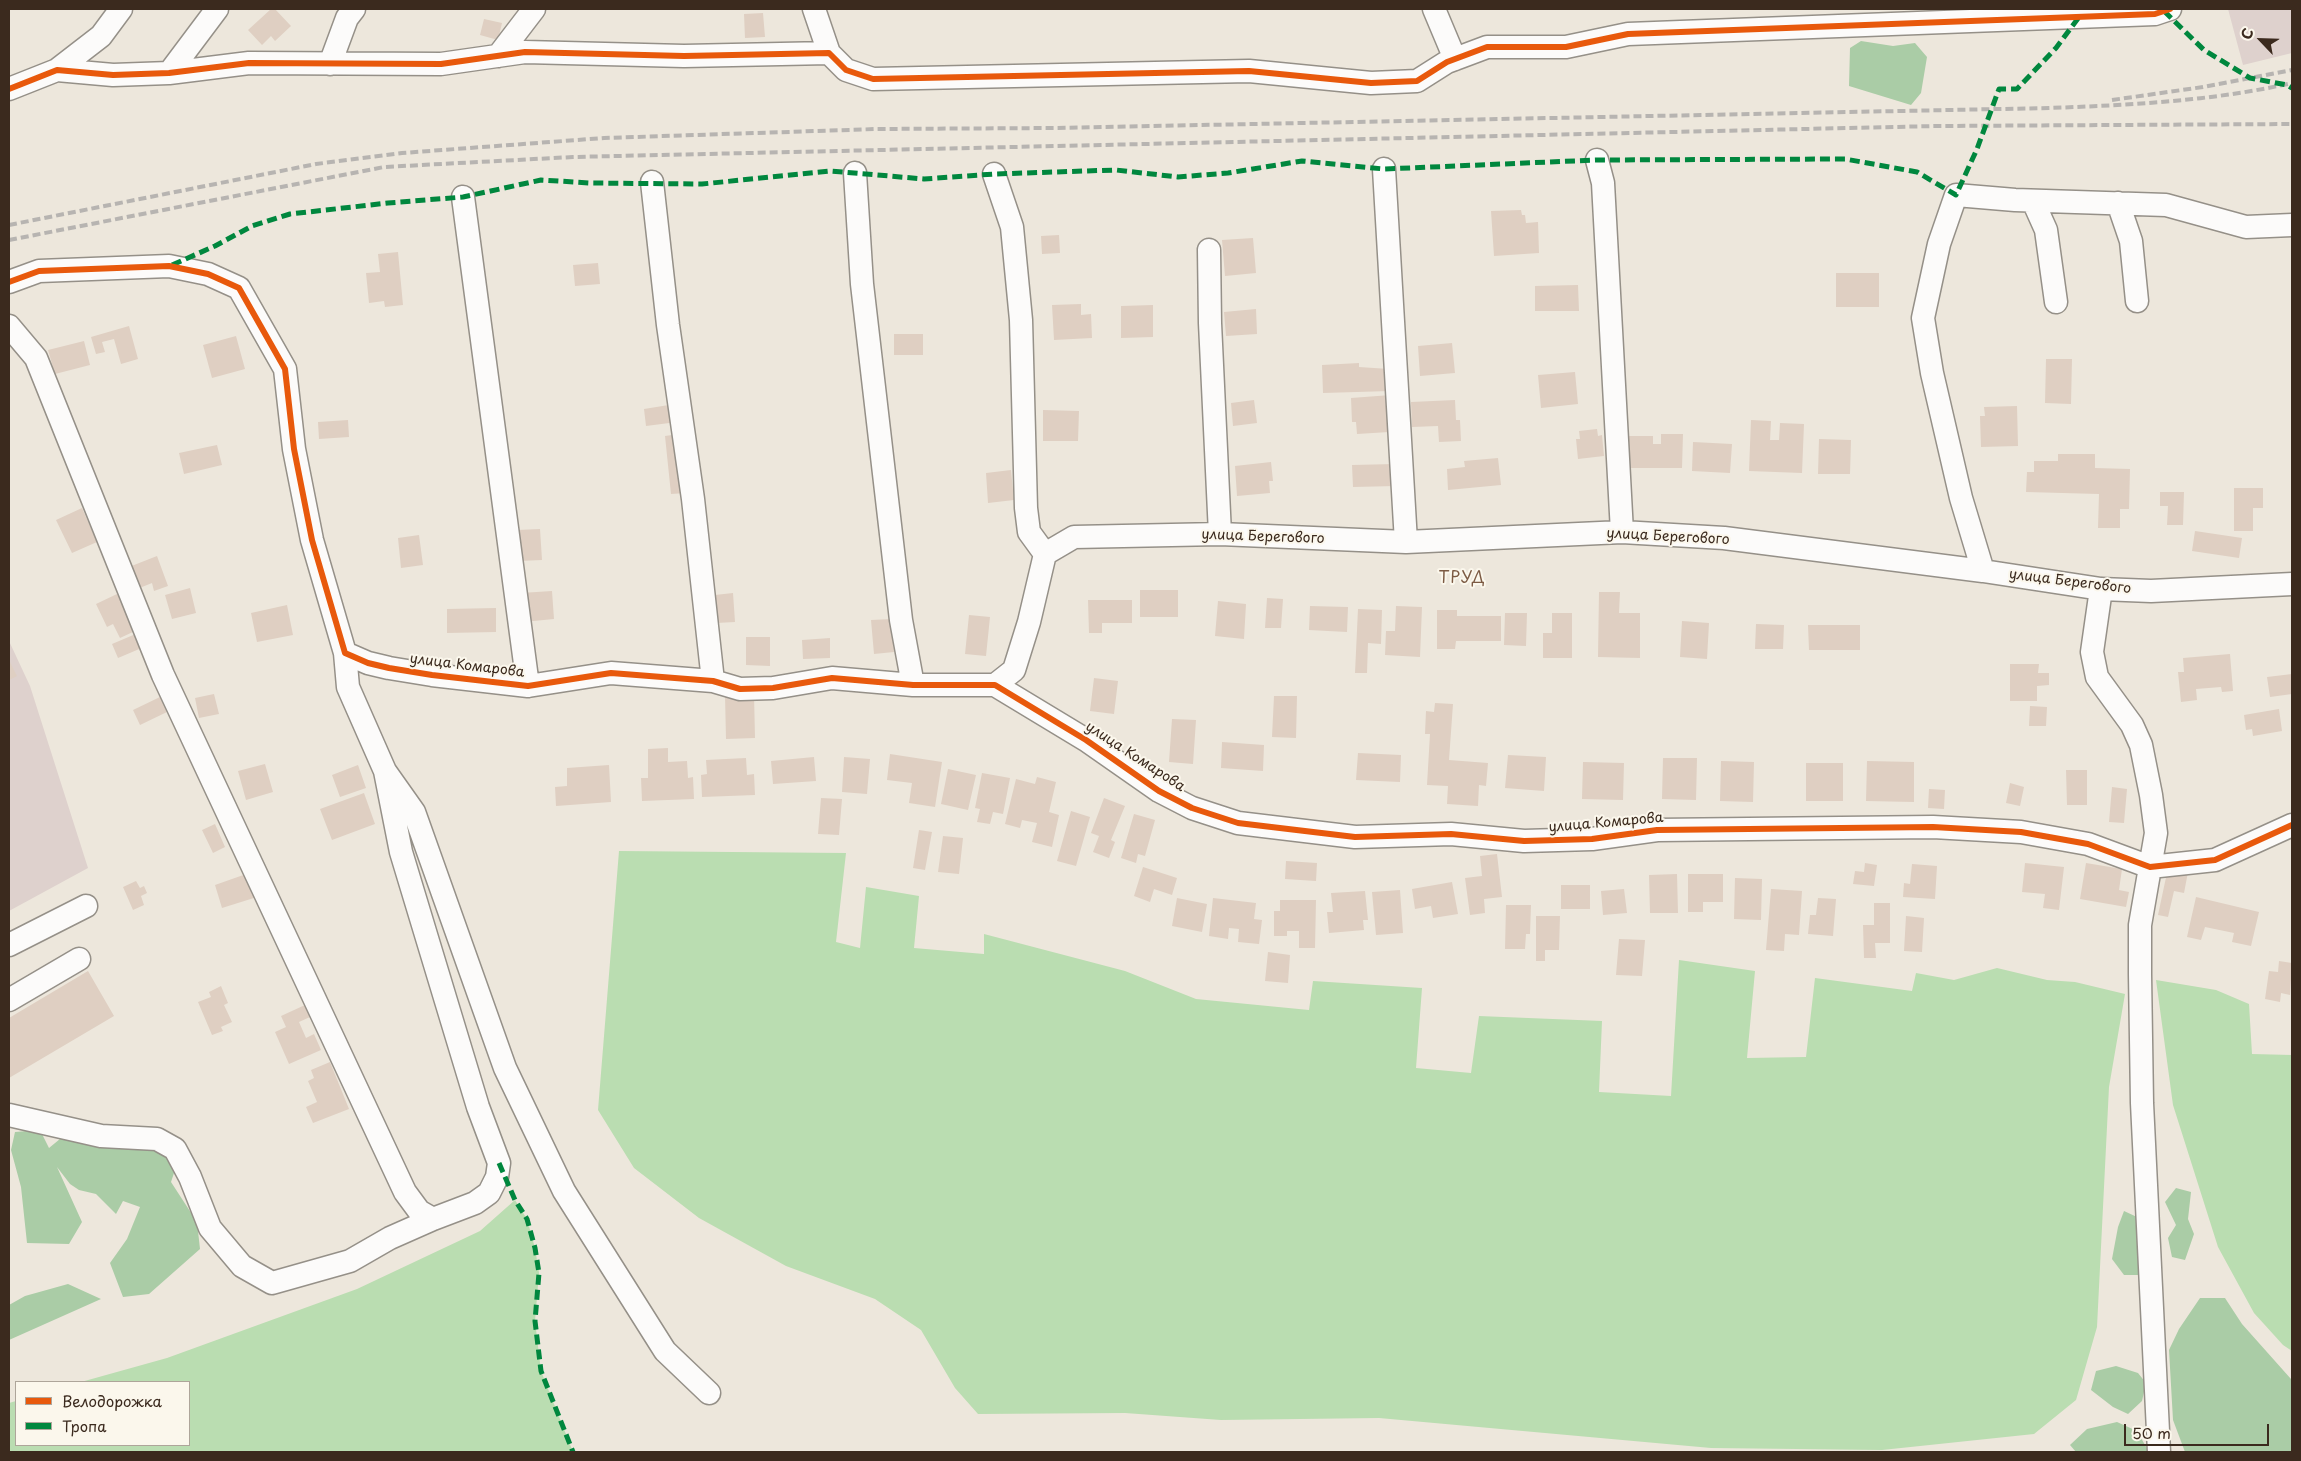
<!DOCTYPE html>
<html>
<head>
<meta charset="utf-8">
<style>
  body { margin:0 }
  #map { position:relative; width:2301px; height:1461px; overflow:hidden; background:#ede7dc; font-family:"Playpen Sans",sans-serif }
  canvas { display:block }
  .frame { position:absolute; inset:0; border:10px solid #3b2a1e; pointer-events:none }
  .legend { position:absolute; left:15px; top:1381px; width:175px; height:65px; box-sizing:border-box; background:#fbf7ec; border:1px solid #aea59a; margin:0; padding:6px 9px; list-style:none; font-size:15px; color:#3b2a1e }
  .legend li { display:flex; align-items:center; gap:10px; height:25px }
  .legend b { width:25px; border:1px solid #aea59a }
  .north { position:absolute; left:2236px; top:15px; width:50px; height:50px; -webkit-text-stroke:4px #fbf7ec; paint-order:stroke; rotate:294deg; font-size:14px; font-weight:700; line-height:20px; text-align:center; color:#3b2a1e }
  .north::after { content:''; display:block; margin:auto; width:18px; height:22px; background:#3b2a1e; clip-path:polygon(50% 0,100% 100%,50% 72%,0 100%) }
  .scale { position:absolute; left:2124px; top:1424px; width:145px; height:22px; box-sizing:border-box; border:2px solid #3b2a1e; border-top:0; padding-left:6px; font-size:15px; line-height:18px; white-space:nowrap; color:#3b2a1e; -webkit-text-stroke:4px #fbf7ec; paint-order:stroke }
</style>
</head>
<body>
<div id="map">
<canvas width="2301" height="1461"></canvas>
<div class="frame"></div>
<ul class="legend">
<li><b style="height:6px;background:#e8590c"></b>Велодорожка</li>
<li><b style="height:6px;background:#00873e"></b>Тропа</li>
</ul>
<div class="north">С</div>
<div class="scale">50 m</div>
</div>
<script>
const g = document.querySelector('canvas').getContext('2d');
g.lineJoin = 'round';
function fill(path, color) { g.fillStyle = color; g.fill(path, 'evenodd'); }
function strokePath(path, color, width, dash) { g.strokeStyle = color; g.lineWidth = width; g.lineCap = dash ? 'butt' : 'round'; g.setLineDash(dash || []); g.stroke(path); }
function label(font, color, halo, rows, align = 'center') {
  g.font = font + ' "Playpen Sans",sans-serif'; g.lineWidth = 4; g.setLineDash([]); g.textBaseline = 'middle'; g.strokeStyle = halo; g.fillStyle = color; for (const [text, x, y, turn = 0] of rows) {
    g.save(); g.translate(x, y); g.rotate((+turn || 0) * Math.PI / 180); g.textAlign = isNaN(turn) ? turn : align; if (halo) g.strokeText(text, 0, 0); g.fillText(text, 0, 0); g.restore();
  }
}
fill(new Path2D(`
  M2228,9h64v44l-49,12z
  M9,641l21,45 58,182 -79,43z`), '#ded1cd');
fill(new Path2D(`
  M619,851l227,2 -10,89 24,6 6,-61 53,9 -5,52 70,6v-20l141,37 71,28 113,11 4,-29 109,7 -6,80 55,5 8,-57 123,5 -3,71 72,4 8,-136 76,11 -8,87 59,-1 9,-79 97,13 4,-18 38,7 43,-12 50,12 28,2 50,12 -16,93 -12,240 -21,73 -42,34 -152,16 -171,-2 -332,-30 -158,2 -96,-7 -147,1 -23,-26 -34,-58 -46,-31 -89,-33 -87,-48 -65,-50 -36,-58z
  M2156,980l60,10 33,14 3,50 40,1v296l-9,-6 -29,-32 -36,-66 -45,-142z
  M515,1200l12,19 8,29 4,25 -4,48 6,50 32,81h-564v-49l7,-2v44h173v-63h-108l86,-24 190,-69 123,-58z`), '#baddb1');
fill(new Path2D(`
  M1861,41l32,5 22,-3 12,14 -6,36 -10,12 -62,-19 1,-38z
  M40,1130l9,18 17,-14 95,13 16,17 -6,18 26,40 3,27 -51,45 -26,3 -13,-34 17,-24 13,-32 -17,-6 -7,13 -20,-20 -17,-4 -9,-6 -13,-17 25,55 -13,22 -42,-1 -6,-56 -10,-37 4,-18z
  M2176,1188l15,4 -3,27 6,15 -9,26 -13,-3 -4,-19 8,-13 -11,-23z
  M2124,1211l13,6 4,58h-17l-12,-16 6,-32z
  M68,1284l33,15 -92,41v-35l16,-9z
  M2200,1298h25l17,26 49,55 1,73h-107l-12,-32 -4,-70 10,-21z
  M2116,1366l22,7 8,10 -4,18 -14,13 -15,-7 -22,-17 5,-19z
  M2117,1422l20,9 12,21h-73l-6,-7 17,-16z`), '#aacca6');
fill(new Path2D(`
  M271,9h4l16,17 -16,15 -4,-5 -9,9 -14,-15z
  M763,13l2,24 -20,1 -1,-24z
  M484,19l18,4 -4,17 -18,-5z
  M1521,210l1,5h3l1,8 12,-1 1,31 -45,3 -3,-45z
  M1059,235l1,18 -18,1 -1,-18z
  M1253,238l3,35 -31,3 -3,-36z
  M398,252l5,53 -18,2 -1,-6 -15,2 -3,-30 14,-1 -2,-18z
  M598,263l2,21 -25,2 -2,-21z
  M1836,273h43v34h-43z
  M1578,285l1,26h-44v-25z
  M1081,304v11l10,-1 1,24 -38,2 -2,-35z
  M1153,305v32l-32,1v-32z
  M1256,309l1,25 -31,2 -2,-24z
  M129,326l9,33 -17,5 -7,-25 -12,3 3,10 -9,2 -5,-17z
  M894,334h29v21h-29z
  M236,336l9,33 -33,9 -9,-33z
  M84,341l6,24 -35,9 -7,-24z
  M1452,343l3,30 -35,3 -2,-30z
  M2046,359h26l-1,45 -26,-1z
  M1359,363v4l30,2 1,22 -67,2 -1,-28z
  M1575,372l3,32 -37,4 -3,-33z
  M1391,395l-2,37 -32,2 -1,-12h-4l-1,-24z
  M1254,400l3,23 -24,3 -2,-23z
  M1455,400l1,20h4l1,21 -22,1 -1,-16 -26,1 -1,-25z
  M675,404l2,18 -31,4 -2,-17z
  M2017,406l1,40 -37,1 -1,-31h5l-1,-9z
  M1043,410l36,1 -1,30h-35z
  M348,420l1,17 -30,2 -1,-17z
  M1751,420l20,1 -1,19h9l1,-17 24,1 -2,49 -53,-2z
  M1597,429l1,7 4,-1 2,21 -26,3 -2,-20h4l-1,-8z
  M679,434l7,59 -15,1 -6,-58z
  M1661,434h22l-1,34h-57v-32h28v8h8z
  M1819,439l32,1 -1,34h-32z
  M1693,442l39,2 -2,29 -38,-2z
  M217,445l5,20 -38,9 -5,-21z
  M2058,454h37v14l35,1 -1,40h-9v19h-22l1,-34 -73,-2 1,-20h7v-11h24z
  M1498,458l3,27 -53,5 -1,-21 18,-2 -1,-6z
  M1271,462l2,19h-4l1,12 -33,3 -2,-30z
  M1395,464l1,22 -43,1 -1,-22z
  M1011,470l3,30 -26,3 -2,-30z
  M2234,488h29v20h-10v23h-19z
  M2160,492h24l-1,33h-16l1,-19h-8z
  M82,508l15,34 -25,11 -16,-33z
  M540,529l2,31 -23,1 -2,-31z
  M2195,531l47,7 -3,20 -47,-7z
  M419,535l4,30 -22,3 -3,-30z
  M157,556l11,30 -14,5 -2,-8 -15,6 -8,-22z
  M190,588l6,25 -24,6 -7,-24z
  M1140,590h38v27h-38z
  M552,591l2,28 -31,3 -2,-29z
  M1599,592h21l-1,21h21v45l-42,-1z
  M733,593l2,29 -19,1 -1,-28z
  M117,594l18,37 -15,7 -7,-14 -6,3 -11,-23z
  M1267,598l16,1 -2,29h-16z
  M1088,600h44v23h-30v10h-13z
  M1218,601l28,3 -2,35 -29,-3z
  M287,605l6,30 -36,7 -6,-29z
  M1310,606l38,1 -1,25 -38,-2z
  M1396,606l26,1 -2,50 -35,-2 1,-24h9z
  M496,608v24l-49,1v-24z
  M1358,609l24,1 -1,34 -13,-1 -1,30h-12z
  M1437,610h20v6h44v25h-45l-1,8h-18z
  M1505,613h22l-1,33 -22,-1z
  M1552,613h20v45h-29v-25h9z
  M969,615l21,2 -4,39 -21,-2z
  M892,619l2,33 -20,2 -3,-34z
  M1682,621l27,2 -2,36 -27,-2z
  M1756,624l28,1 -1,24h-28z
  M1808,625h52v25h-51z
  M138,633l6,14 -26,11 -6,-14z
  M746,637h24v29l-24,-1z
  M830,638v20l-27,1 -1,-19z
  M2230,654l3,37 -11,1 -1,-5 -25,2 1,11 -16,2 -3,-30h6l-1,-14z
  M9,660l8,16 -8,4z
  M2010,664h29l-1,9h11v12l-12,1v15h-27z
  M2292,674v20l-22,3 -3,-20z
  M1094,678l24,3 -4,33 -24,-3z
  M214,694l5,20 -20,4 -4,-20z
  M754,694l1,44 -29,1 -1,-44z
  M1274,696h23l-1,42 -24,-1z
  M160,697l7,15 -27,13 -7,-15z
  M1435,703l18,1 -4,56 39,3 -2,23 -7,-1 -1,21 -31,-2 1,-18 -21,-1 3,-51h-5l1,-23 8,1z
  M2030,706l17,1 -1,19h-17z
  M2279,709l3,22 -29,5 -1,-7 -6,1 -2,-15z
  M1172,719l24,1 -3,44 -24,-2z
  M1222,742l42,3 -1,26 -42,-3z
  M668,748v14l19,-1 1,17 5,-1 1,22 -52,2 -1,-23h7v-29z
  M1358,753l43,2 -1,27 -44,-2z
  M890,754l52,8 -7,45 -26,-4 3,-20 -25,-3z
  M1508,755l38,2 -2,34 -39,-3z
  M814,757l2,24 -43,3 -2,-23z
  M844,757l26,2 -3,35 -25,-2z
  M746,758l1,17 7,-1 1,21 -53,2 -1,-22 6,-1 -1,-14z
  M1663,758h34l-1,42 -34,-1z
  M1721,761l33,1 -1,40 -33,-1z
  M1867,761l47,1v40l-48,-1z
  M1583,762l41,1 -1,37 -41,-1z
  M1806,763h37v38h-37z
  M265,764l8,28 -27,8 -8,-29z
  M358,765l8,23 -26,9 -8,-22z
  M609,765l2,37 -55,4 -1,-19 12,-1v-18z
  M948,769l28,6 -8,35 -27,-6z
  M2066,770h21v35h-20z
  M982,773l28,5 -7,36 -10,-2 -3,12 -13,-2 3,-13 -5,-1z
  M1037,777l19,5 -7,30 10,3 -7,32 -20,-5 5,-19 -15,-3 -2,8 -15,-4 11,-45 19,5z
  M2010,783l14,4 -4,19 -14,-3z
  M2112,787l15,2 -3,34 -15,-1z
  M1929,789l16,1 -1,19 -16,-1z
  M364,793l11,31 -43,16 -12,-31z
  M821,798l21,1 -3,36 -21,-1z
  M1104,798l21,8 -14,34 4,2 -6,16 -16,-6 6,-16 -8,-3z
  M1071,811l19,6 -14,49 -19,-5z
  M1134,814l21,6 -10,36 -7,-2 -2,9 -15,-5z
  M215,824l10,23 -12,6 -11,-23z
  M919,830l13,2 -7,38 -12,-2z
  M943,836l20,2 -4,36 -21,-2z
  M1497,854l5,43 -18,2 1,14 -15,2 -5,-37 17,-2 -2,-20z
  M1286,861l31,2 -1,18 -31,-2z
  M1865,863l12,2 -3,21 -21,-2 2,-13 9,1z
  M2025,863l39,4 -5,43 -16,-2 2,-14 -23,-2z
  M2086,863l36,6 -3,21 10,2 -3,15 -46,-8z
  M1912,864l25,2 -2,33 -32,-2 1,-14 6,1z
  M1143,867l34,11 -5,17 -18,-6 -4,13 -16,-6z
  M2168,868l20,4 -4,21 -10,-2 -6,26 -10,-2z
  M249,873l8,24 -35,11 -7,-23z
  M1677,874l1,39h-28l-1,-38z
  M1688,874h35v28h-20v10h-15z
  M1735,878l27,1 -1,41 -27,-1z
  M136,881l4,7 4,-2 3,7 -6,3 3,9 -11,5 -10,-23z
  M1452,882l6,32 -25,4 -2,-12 -16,3 -3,-20z
  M1561,885h29v24h-29z
  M1624,889l3,24 -24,2 -2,-24z
  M1771,889l31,2 -3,44 -14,-1 -1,17 -18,-1z
  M1400,890l3,43 -27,2 -4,-43z
  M1365,891l3,29h-5l1,10 -35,3 -2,-21h6l-2,-19z
  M2196,897l63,15 -8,34 -19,-4 2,-9 -29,-6 -4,13 -14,-3z
  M1177,898l30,6 -5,28 -30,-6z
  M1213,898l43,5 -2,16 8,1 -3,24 -21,-2 1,-13 -10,-1 -1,11 -19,-3z
  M1818,898l18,1 -3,37 -25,-2 2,-19h6z
  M1280,900h36l-1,48h-16v-17h-12v5h-13v-25h6z
  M1874,903h16v40h-15l1,15h-12l-1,-33h11z
  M1506,905h25l-1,29h-4l-1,15h-20z
  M1536,916h24l-1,34h-14v11h-9z
  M1906,916l18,2 -2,34 -18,-1z
  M1619,939l26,1 -3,36 -26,-1z
  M1268,952l22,3 -2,28 -23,-2z
  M2279,961l13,2 -2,32 -9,-2 -1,9 -15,-3 4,-28 9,1z
  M88,971l26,45 -105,62v-60z
  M221,986l7,17 -4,2 8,17 -11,5 2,4 -11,4 -14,-33 13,-5 -2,-5z
  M305,1005l5,12 -11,5 7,16 8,-4 7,16 -32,14 -14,-32 11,-5 -5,-11z
  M330,1062l19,47 -36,14 -7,-16 11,-5 -9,-21 6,-3 -3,-8z`), '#dfcfc2');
const minor = new Path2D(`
  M814,9l15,44
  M1434,9l21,50
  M498,56l36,-47
  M330,64l17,-46 7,-9
  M57,70l56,5 56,-2 80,-10 192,1 84,-12 159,4 145,-3 17,17 27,9 376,-8 122,12 46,-2 30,-19 40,-15h79l62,-13 527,-20 15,-5
  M169,73l48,-64
  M9,89l48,-19 44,-34 20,-27
  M1597,160l6,23 19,349
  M1384,169l22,373
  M855,173l7,111 39,336 12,65
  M994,174l18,53 9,93 5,188 3,24 16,22 -16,68 -15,48 -19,15
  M652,182l16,143 25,174 20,182
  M463,197l65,489
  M2033,201l13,29 10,72
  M2118,203l13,38 6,60
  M1209,250l1,73 10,211
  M9,282l30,-11 130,-5 39,8 31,14 46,81 9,80 18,91 33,113 23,10 21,5 43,7 96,11 83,-13 102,8 27,8 33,-1 59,-10 81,7h82l91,55 73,51 33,17 46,15 117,14 96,-3 73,7 68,-2 65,-9 276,-3 88,5 67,12 62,23 65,-7 77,-35
  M9,326l27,32 127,317 242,517 14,19 14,8 42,-16 14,-10 8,-16 2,-14 -21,-56 -77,-255 -16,-81
  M1045,554l29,-17 146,-3 186,8 216,-10 102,6 259,33 118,18 50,2 141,-7
  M1983,571l-22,-73 -29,-125 -9,-55 16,-74 17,-49 59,5 151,5 80,22 46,-2
  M2101,589l-9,63 5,25 35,48 9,20 10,50 5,38 -16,92v49l2,129 17,349
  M345,653l3,34 37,84 29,41 91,256 59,123 101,160 44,42
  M9,945l77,-39
  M9,1000l70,-41
  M9,1115l92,21 56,3 18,10 15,28 20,51 32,38 30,17 78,-22 40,-23 43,-19`);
strokePath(minor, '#959088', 25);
strokePath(minor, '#fcfbfa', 22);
strokePath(new Path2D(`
  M2112,100l91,-13 89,-17
  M9,225l307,-61 86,-11 202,-15 273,-9 177,-1 995,-20c82,-3 163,-7 243,-25
  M9,240l375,-73 189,-10 1363,-31 356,-2`), '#b7b4b1', 4, [8, 4]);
strokePath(new Path2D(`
  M2164,11l40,39 46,28 37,7 5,3
  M172,265l43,-19 37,-20 38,-12 98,-11 75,-6 78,-17 49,3 112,1 129,-13 93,8 70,-5 122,-4 62,7 50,-4 74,-12 82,8 213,-9 248,-1 72,13 39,23 21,-46 22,-60h18l39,-41 23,-31
  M499,1163l16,37 12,19 8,29 4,25 -4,48 6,50 32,81`), '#00873e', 5, [10, 5]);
strokePath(new Path2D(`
  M9,89l48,-19 56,5 56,-2 80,-10 192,1 84,-12 159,4 145,-3 17,17 27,9 376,-8 122,12 46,-2 30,-19 40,-15h79l62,-13 527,-20 15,-5
  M9,282l30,-11 130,-5 39,8 31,14 46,81 9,80 18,91 33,113 23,10 21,5 43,7 96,11 83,-13 102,8 27,8 33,-1 59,-10 81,7h82l91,55 73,51 33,17 46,15 117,14 96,-3 73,7 68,-2 65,-9 276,-3 88,5 67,12 62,23 65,-7 77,-35`), '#e8590c', 6);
label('14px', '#3b2a1e', '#fbf7ec', [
  ["улица Берегового",1263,537,2],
  ["улица Берегового",1668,537,3],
  ["улица Берегового",2070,582,7],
  ["улица Комарова",467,666,7],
  ["улица Комарова",1135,757,33],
  ["улица Комарова",1606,823,-5]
]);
g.letterSpacing = '1px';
label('16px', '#7c5a43', '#fbf7ec', [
  ["ТРУД",1462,579]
]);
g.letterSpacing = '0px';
</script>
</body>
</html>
